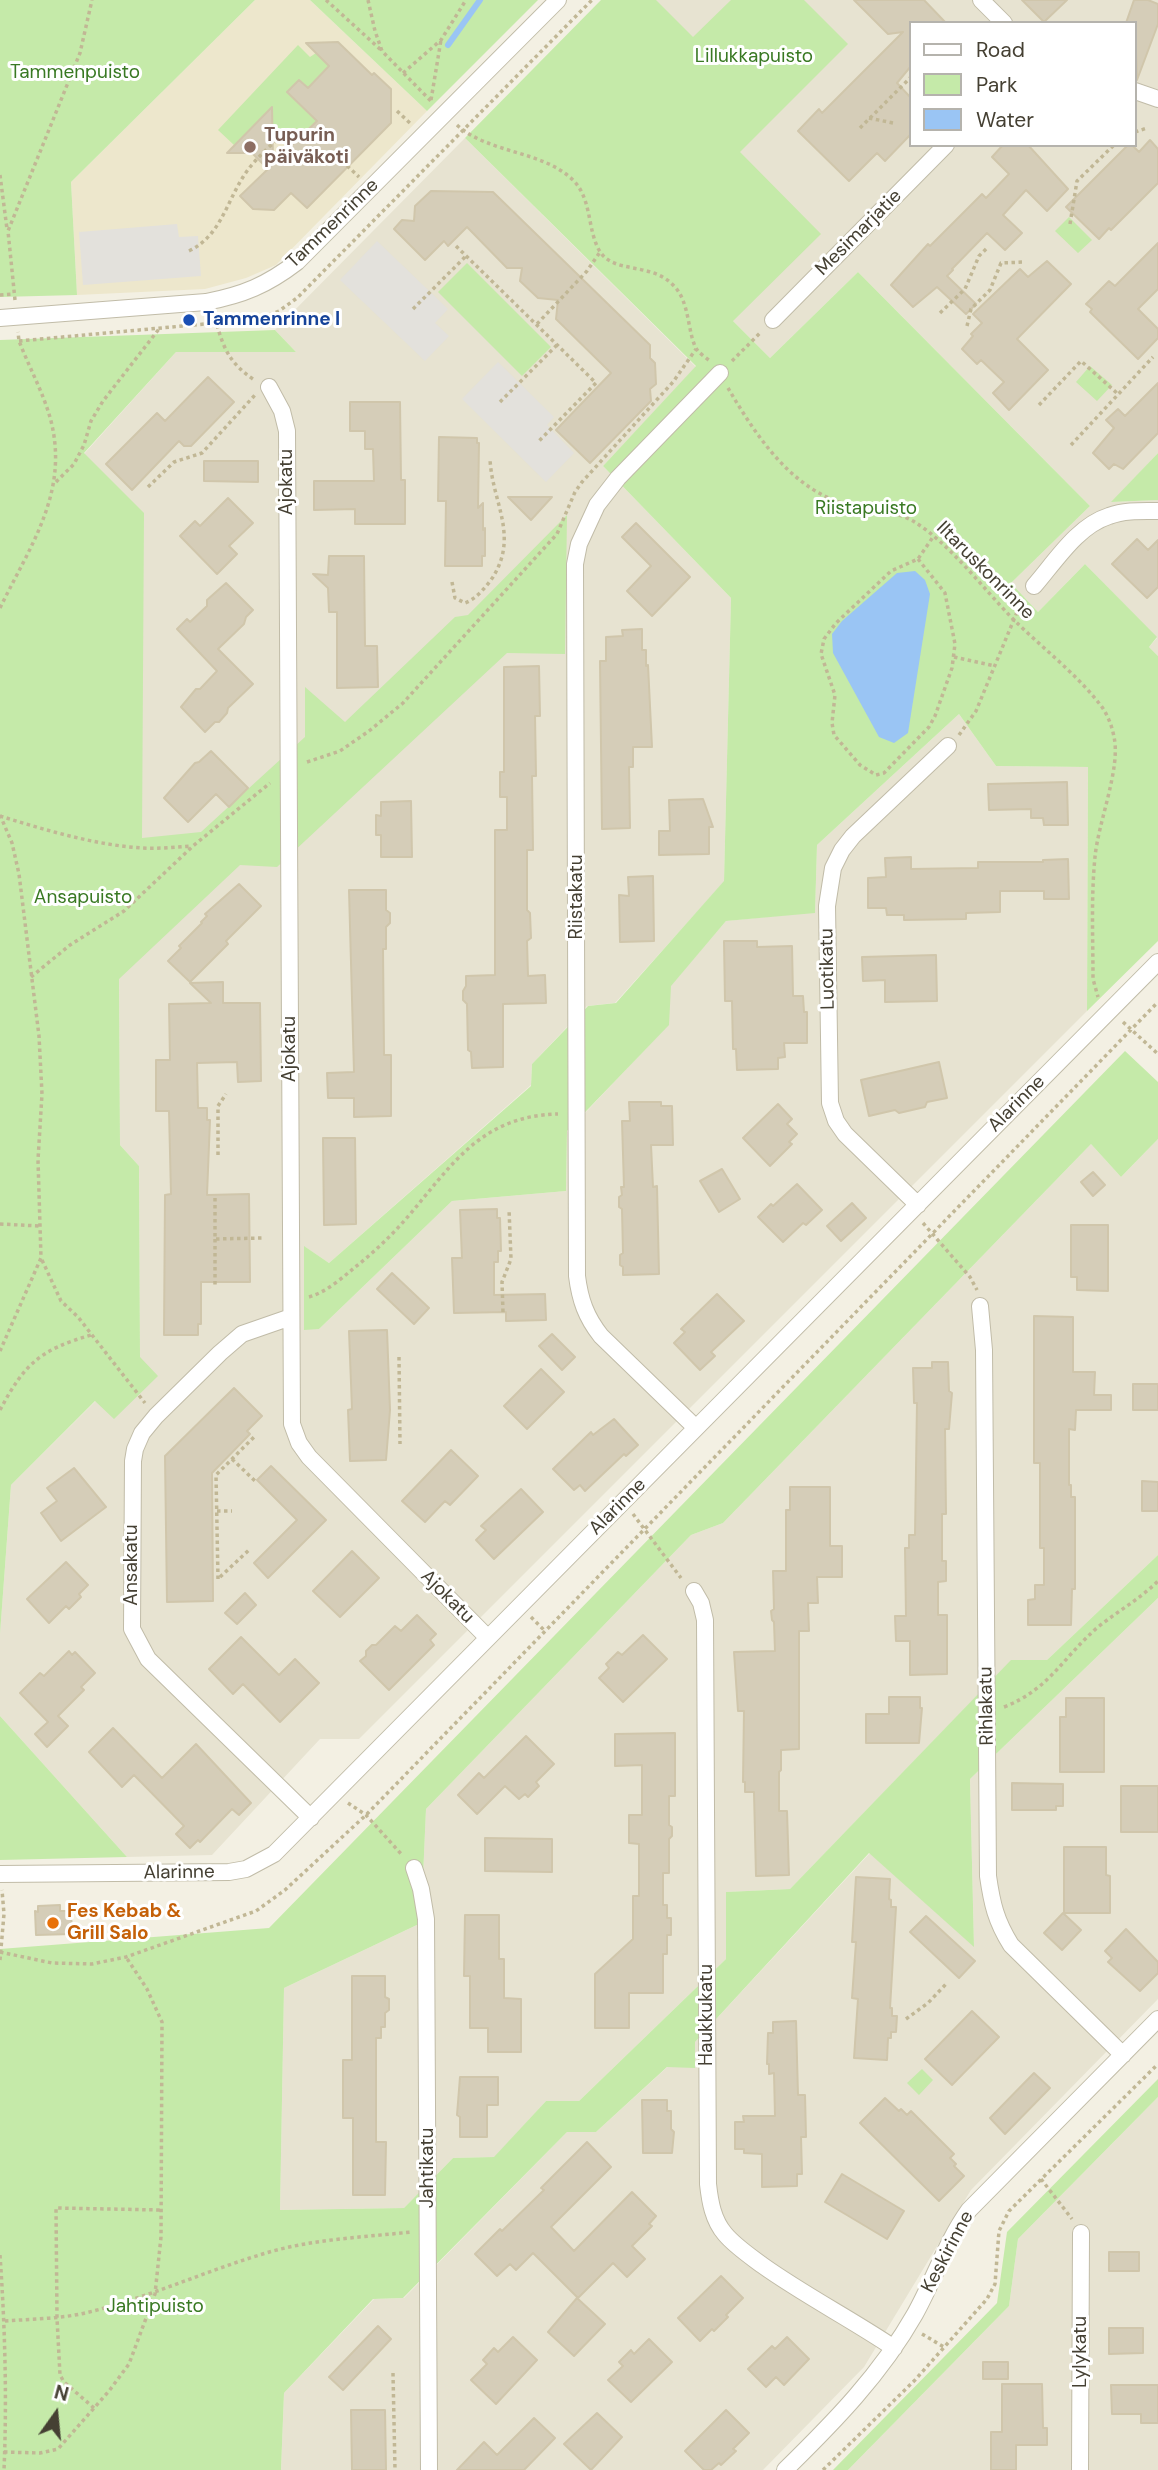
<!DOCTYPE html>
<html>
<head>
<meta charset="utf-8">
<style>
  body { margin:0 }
  #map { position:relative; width:1158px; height:2470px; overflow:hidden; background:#f3f0e3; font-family:"DM Sans",sans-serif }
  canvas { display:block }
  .legend { position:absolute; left:909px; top:21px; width:228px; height:126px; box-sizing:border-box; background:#fff; border:2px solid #b5b3ad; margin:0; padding:9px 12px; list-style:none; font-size:21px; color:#454033 }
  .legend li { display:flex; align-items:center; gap:14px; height:35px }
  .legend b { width:35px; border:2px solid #b5b3ad }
  .north { position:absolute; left:21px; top:2379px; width:70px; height:70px; -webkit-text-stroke:5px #fff; paint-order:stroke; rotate:15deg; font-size:19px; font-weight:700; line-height:28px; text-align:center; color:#454033 }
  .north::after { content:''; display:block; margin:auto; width:24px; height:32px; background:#454033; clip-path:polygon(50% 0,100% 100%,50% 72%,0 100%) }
</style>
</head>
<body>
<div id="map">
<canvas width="1158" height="2470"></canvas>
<ul class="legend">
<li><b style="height:9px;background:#fff"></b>Road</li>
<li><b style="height:19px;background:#c5eaa9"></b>Park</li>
<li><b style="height:19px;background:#9ac5f4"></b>Water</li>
</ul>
<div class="north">N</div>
</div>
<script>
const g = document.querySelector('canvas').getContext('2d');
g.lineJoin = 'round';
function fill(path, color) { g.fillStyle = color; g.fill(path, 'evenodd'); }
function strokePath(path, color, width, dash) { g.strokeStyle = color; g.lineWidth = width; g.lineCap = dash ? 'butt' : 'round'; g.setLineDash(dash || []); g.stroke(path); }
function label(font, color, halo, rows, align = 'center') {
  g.font = font + ' "DM Sans",sans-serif'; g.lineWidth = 6; g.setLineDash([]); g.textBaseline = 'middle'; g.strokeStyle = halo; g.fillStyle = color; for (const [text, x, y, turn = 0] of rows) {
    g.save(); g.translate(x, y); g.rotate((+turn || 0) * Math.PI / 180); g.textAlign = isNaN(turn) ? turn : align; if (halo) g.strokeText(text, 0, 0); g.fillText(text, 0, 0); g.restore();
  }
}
fill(new Path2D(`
  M601,0h557v453l-46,49 46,-2v156l-9,-9 8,-9 -72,-74 -47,48 -27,-29 79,-77 -232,-234 -88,86 -37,-37 7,-169zM911,23h224v122h-224z
  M465,138l231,229 -93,99 128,132 -7,284 -109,121 -28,3 -55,58 -1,21 -202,178 -24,-16 14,82 133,-128 114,-10 1,-59 101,-107 2,-39 56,-65 89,-9 2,-67 142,-131 37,52 92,1 -1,244 -728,728h-39l-108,116 -85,2 -127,-141v-82l11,-149 129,-128 -1,-191 -19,-21 -1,-166 -35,-525 92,-102h120l-21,-22z
  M1158,1139v416l-111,105 -36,1 -221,228 -63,3 -1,67 -147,142h-33l-51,56 -42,1 -49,50 -124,2 4,-222 137,-65 5,-114 265,-274 32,-12 368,-379 30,33z
  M1158,1598v401l-187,191 -107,177 -101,103h-482l3,-77 90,-94 30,-1 163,-166h29l99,-90 175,-189 104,93 -4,-167z
  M1158,2097v373h-310l161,-164 9,-67z`), '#e7e3d1');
fill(new Path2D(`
  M255,0h55l117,111 -151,154 -30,13 -41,11 -128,6 -6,-113z`), '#ede7cc');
fill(new Path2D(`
  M0,0h255l-184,182 6,113 -77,2z
  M310,0h228l-111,111z
  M601,0h55l37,37 38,-37h73l44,44 -108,108 81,82 -88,87 37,37 88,-86 232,234 -79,77 27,29 47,-48 72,73 -8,10 9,9v285l-71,70 1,-244 -92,-1 -37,-52 -142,131 -2,68 -89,8 -55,65 -2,39 -102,106 -1,60 -114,10 -133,128 -15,1v-84l25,17 202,-177 1,-22 56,-58 28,-3 108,-122 7,-283 -128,-132 93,-100 -231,-228z
  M298,45l12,12 6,-4 13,13 -6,6v43l-31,30 -20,-17v-10l-6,-5 -32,32 -16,-15z
  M1069,217l23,23 -14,13 -23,-22z
  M467,263l84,84 -29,29 -84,-84z
  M275,330l21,22h-120l-92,101 60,60 -2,325 59,-6 104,-95v-50l40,35 110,-105 13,-2 99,-100 -2,139 -58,-1 -230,214 -37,-2 -121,114 1,166 19,21 1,191 18,19 -44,43 -19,-18 -84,84 -11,149v-1294z
  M1090,366l22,19 -15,16 -21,-19z
  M1158,453v47l-47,2z
  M1125,1051l33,31v57l-37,38 -30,-33 -368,379 -32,12 -265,274 -5,114 -137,65 -4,222 124,-2 49,-50 41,-1 52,-56h33l147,-142v-67l64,-3 221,-229h36l111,-105v43l-188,181 4,168 -105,-94 -174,189v26l-28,-1 -71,65h-29l-164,166 -30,1 -89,94 -3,77h-281v-521l269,-21z
  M0,1716l127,141 -127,3z
  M922,2069l11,11 -14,15 -12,-12z
  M1158,2079v18l-140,142 -9,67 -161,164h-15l164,-167 10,-71z`), '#c5eaa9');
fill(new Path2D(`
  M177,224l2,13 19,-1 3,40 -118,9 -4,-53z
  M377,241l71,68 -13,14 14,13 -24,25 -85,-81z
  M498,362l56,55 -7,8 27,28 -28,29 -84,-83z`), '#e3e1dc');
fill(new Path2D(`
  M915,571l10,9 5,14 -22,139 -14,10 -15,-6 -46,-84 -1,-19 10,-13 55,-48z`), '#9ac5f4');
strokePath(new Path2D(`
  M448,45l32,-45`), '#9ac5f4', 6);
const building = new Path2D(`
  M854,0h70l22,23h-35v43l-14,17 14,15v36l-26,27 -8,-8 -28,28 -51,-50 21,-22 3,4 81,-81 -15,2z
  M1022,0h45l-23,22z
  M1134,0h14l10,4v20l-21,56 -2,-57h-9z
  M338,42l34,33 2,-2 17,16v34l-84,85 -16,-15 -17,17 -21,-1 -13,-13 28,-27 -16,-16h-25l45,-46 1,51 17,-15 2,2 25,-24 -30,-29 12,-12 9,8 21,-22 -23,-23z
  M1150,140l8,9v34l-47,47 -2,-2 -10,11 -33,-32 62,-62h4l7,7z
  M1003,145h25l40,44 -21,22 -21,-21 -23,25 19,18 -17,17 -18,-17 -35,36 1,1 -6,6 29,28 -10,10 -29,-27 -24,20 -22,-22 37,-41 2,2 52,-52 4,4 23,-24 -17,-17z
  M431,191l62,1 157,153v13l5,5 1,21 -6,5 1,12 -61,62 -34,-33 55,-57 -55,-54 2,-19 -20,-2 -18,-17 2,-13h-15l-40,-41 -19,19 -4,-5 -19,19 -31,-31 8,-9 12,1 1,-15z
  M1158,243v46l-20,20 20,20v9l-20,21 -48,-47 2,-3 -6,-5 23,-23 6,5z
  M1047,261l24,23 -54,55 31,31 -39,40 -16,-17 11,-11 -23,-22 -4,4 -15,-15 11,-13 -2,-2 11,-11 -9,-9 47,-45 8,8z
  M208,377l26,25 -43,44h-7l-5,-5 -47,49 -26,-26 51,-51 8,8z
  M1158,383v50l-35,36 -9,-5 -5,5 -16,-16 21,-25 -8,-8 12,-11 7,7z
  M350,402h50l1,78h4v44h-50v-15l-41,1v-29h60l-1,-32h-8v-18h-15z
  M439,437l38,1v5h2l-1,65 5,-5v27l2,-2v28h-3v10h-37l1,-65h-8z
  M204,461h54v21l-54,-1z
  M508,497h44l-21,23z
  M228,498l25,25 -24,23 8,8 -20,20 -37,-38 15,-15 5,5z
  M636,523l54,54 -38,39 -25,-25 24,-25 -29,-29z
  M1137,539l11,11 10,-10v47l-11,11 -35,-34z
  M329,556h35l1,90h12l1,41 -41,1v-76h-8l-1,-24 -15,-14 15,1z
  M226,583l27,27 -7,7 -2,7 -26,25 35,35 -25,24 -1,5 -8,9h-4l-10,10 -24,-25 15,-18h4l17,-18 -40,-42 10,-10 3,3 17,-16v-6z
  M642,629v21h4v16l2,-1 4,82h-19v20h-4l1,61 -28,1 -2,-168h6v-24l17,-1 -1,-6z
  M539,666l1,50h-5l1,60h-4l1,74h-6v60l3,3 1,25 -4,3 1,35 17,-1 1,28 -43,1v63l-31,1 -1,-16 -3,-2 -1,-46 -4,-4v-9l3,-5v-10l29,-1v-145h12v-33h-7v-25h4v-105z
  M211,751l37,37 -19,19 -13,-13 -28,28 -24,-24 31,-35 4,-1z
  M1067,782l1,43h-24l-1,-7h-12v-9l-42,1 -1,-26z
  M703,799l10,28h-4v27l-50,1v-24h11l-1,-31z
  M411,801l1,56h-31v-22h-5v-20l5,1v-14z
  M911,857v12l67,-1v-6h65v-2l25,-1 1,40h-25v-8h-44v21l-34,1v6l-62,1v-5h-17l-1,-7h-18v-30l18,-1 -1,-19z
  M653,876l1,65 -34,1 -1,-47 10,1 -1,-19z
  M239,884l22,22 -35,35 2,3 -38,38 -22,-21 13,-13 -2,-2 23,-23 -1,-1 6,-6 -2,-2z
  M349,890h37v20l4,3v10l-4,4v22h-3l1,106h7v61l-37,1v-19h-26l-1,-25 27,-1z
  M724,941h33v6l35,-1 1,50h10l1,16h3v31h-23l1,14 -7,1v11l-41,1 -1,-21h-3l-1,-48h-7z
  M936,955l1,46 -52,1v-22l-22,1 -1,-24z
  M223,982v21h37l1,78 -23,1 -1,-20 -40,1 1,45h9v12h3l-3,75 42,-1 1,88h-49v42h-3v11h-34l1,-140 6,-1 -2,-83h-13v-51h14l-1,-56 42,-1 -21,-20z
  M939,1062l8,36 -20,4 -2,5 -26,6 -4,-3 -26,6 -8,-36z
  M629,1102h32v4h11l1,39h-22l2,42 4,-1 2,88 -36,1v-8l-3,-2v-10l3,-2 -1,-44 -3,-2v-10l3,-2 -1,-8h3l-2,-66h8z
  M778,1104l14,15 -5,5 10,10 -8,8 3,2 -22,22 -27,-28z
  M323,1138h32l1,86 -32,1z
  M722,1169l18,30 -21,13 -19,-31z
  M1093,1172l12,13 -12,11 -12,-14z
  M797,1184l25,26 -16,15 -3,-2 -20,19 -25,-25 13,-13 2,2z
  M852,1203l14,15 -25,23 -14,-15z
  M497,1209v9h3l1,33h-3v11h-4v33l51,-1 1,26 -40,1v-9l-52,1 -2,-55h10l-2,-48z
  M1071,1225h37v66l-31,-1v-13h-6z
  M392,1273l37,35 -15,16 -37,-35z
  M717,1294l27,27 -33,31 4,4 -15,14 -26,-27 11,-11 -4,-3z
  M1034,1316l39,1v55h22l-1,23h17v15h-35l-1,20 -6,-1v56h2v12h4v92h-3l-1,36h-43v-25l7,-1v-14h9v-37h-4v-85h-6z
  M387,1330l3,80 -4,50 -36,1 -2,-51 4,-1 -3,-78z
  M552,1334l23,23 -13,13 -23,-24z
  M932,1362h16l1,29 3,2 -3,36h-4l1,85h-4v47h4v20l-8,1v33h9v59l-37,1v-34h-14l-1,-25h11l-1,-68h4v-13h6l2,-132h-3l-1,-35h19z
  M541,1369l23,23 -37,37 -23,-23z
  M1133,1384h25v26h-25z
  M234,1388l28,28 -15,15 3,3 -38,39 1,128 -46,1 -2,-146z
  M614,1419l24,26 -12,11 -2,-2 -39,37 -5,-6 -6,5 -21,-21 38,-37 2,3z
  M451,1450l27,26 -28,29 -5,-4 -20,21 -23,-21z
  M271,1466l55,54 -58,58 -14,-15 43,-43 -40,-40z
  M74,1468l32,39 -45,34 -20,-28 16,-12 -10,-13z
  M1142,1481l16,1v29h-16z
  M790,1487h40v59h12v31h-25l1,26h-10l1,28h-10v118l-18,1v20l-2,2v39h8l2,64 -33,1 -2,-84h-9v-10h-2l1,-71h-6l-4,-59 41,-1 -1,-29 -2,-2 -1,-9 3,-2 -1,-38h13v-61h4z
  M521,1489l22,23 -49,47 -18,-19 10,-10 -5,-4z
  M352,1551l27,27 -39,39 -27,-26z
  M66,1562l22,23 -9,9 2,3 -12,12 -3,-3 -17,17 -22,-24z
  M245,1593l11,12 -19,19 -12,-11z
  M417,1615l19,19 -6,6 4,5 -45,45 -29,-29 6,-5v-5l6,-6h4l19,-19 6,5z
  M643,1635l24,24 -44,43 -24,-24 10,-10 -3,-4 12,-12 4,3z
  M241,1637l38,38 16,-16 24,24 -39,39 -37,-38 -10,10 -24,-25z
  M69,1651l3,4 3,-3 20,21 -14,14 3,3 -26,26 10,10 -21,21 -12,-13 13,-12 -28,-29 20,-20 4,3z
  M889,1697h31v11h2l-3,35h-53v-29h23z
  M1066,1698h38v74h-44v-55h6z
  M113,1728l49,50 34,-34 55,59 -12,12 -7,-6 -32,33 -2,-2 -8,8 -14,-14 8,-8 -50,-51 -12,12 -33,-35z
  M675,1733v63h-6v29l3,2v9l-3,3v34h-6v32h4v13h4v17h-4v19h-4v39h-34v35h-34v-54l38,-35v-43h6v-52l-10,-1v-28h13v-50l-27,1v-32z
  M526,1736l28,28 -18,18 3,4 -11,11 -3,-3 -6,5 -14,-13 -28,28 -19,-19 21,-22 5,5z
  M1012,1783l51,1v22h-7v4h-44z
  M1121,1786h37v46h-37z
  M485,1838l67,1v33l-67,-1z
  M1064,1847h42v28l4,1v37h-46z
  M856,1877l34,2 -1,20 2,1v7h5l-6,101h2v8h5l-1,16h-5v6h-3l-1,22 -33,-2 4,-59 -6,-1 4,-56h-4z
  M60,1905v6h11l1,23 -36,1 -1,-24 3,1v-6z
  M1063,1913l18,17 -19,20 -18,-17z
  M465,1915h34v44h5v39l17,1v53h-33v-24h-18v-52h-6z
  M926,1916l49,45 -16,17 -49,-46z
  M1126,1929l32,33v11l-18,18 -32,-29 4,-4 -7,-7z
  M352,1976h33v21l4,2v11l-4,3v14h-4v11h-5v104h10l-1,53h-32v-77h-10v-58h9z
  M972,2011l27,26 -47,48 -27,-26z
  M796,2021l2,74h7l1,42h-5l1,37h-5v12l-35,1v-33l-18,-1v-4h-9v-27h9l-1,-6h32l-1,-43 -5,1v-10h-2l1,-31h5v-11z
  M1034,2073l16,15 -45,46 -15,-16z
  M460,2077h38v28h-11v32h-27v-20l-3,-2z
  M885,2098l14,13 2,-2 6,6 4,-4 43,43 -4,4 6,6 -2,2 10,10 -25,25 -79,-78z
  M642,2100h25v11h4v18l3,3 -2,21h-29z
  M587,2142l24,25 -60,60 23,24 58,-59 24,24 -7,8 3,2 -20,20 13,13 -18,18 -14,-14 -35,35 -45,-45 -17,17 -6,-6 -13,12 -22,-22 25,-25 2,2 42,-41 -3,-2z
  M842,2174l62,37 -17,28 -62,-37z
  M1109,2252h30v19h-30z
  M721,2276l22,22 -17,17 2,2 -14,14 -2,-2 -12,12 -22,-23z
  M577,2298l28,26 -31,32 -26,-24z
  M378,2326l13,13 -48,51 -14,-13z
  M1109,2328h34v25l-34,1z
  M513,2337l24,23 -41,44 -25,-24 16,-16 -4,-4 11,-12 4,4z
  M787,2337l22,22 -25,26 -8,-8 -10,10 -18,-18 24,-23 3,3z
  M649,2339l23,23 -41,40 -23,-22 15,-14 -4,-4 12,-12 3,4z
  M983,2362h25v17h-25z
  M1002,2384h40l1,44h4v17h-31v25h-25v-38h11z
  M1111,2385h47v38h-17v-9h-29z
  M351,2410h34l1,60h-34z
  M726,2410l23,23 -16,16 3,2 -15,14 -2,-2 -8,7h-7l-19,-19z
  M597,2413l25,24 -31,33 -27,-26z
  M534,2418l21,20 -31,32h-67l27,-28 13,13z`);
fill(building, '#d5cdb8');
strokePath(building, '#d0c6ab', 2);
const street = new Path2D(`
  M981,0l23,23
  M1135,91l23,8
  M0,318l206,-16c37,-7 61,-17 91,-40l261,-262
  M773,320l173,-175
  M269,387l13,24 5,20 5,993 7,19 10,14 179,181
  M1034,586c21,-24 43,-60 75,-70 16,-6 33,-5 49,-5
  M918,1205l-73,-71 -9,-13 -6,-18 -3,-197 6,-38 9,-18 11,-14 95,-90
  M980,1306l4,44 4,526c4,28 8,45 23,69l112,110
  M291,1317l-49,17 -22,19 -64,63 -14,17 -7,16 -2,12 -1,168 16,30 163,159
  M696,1428l-95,-92c-15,-19 -21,-36 -24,-60l-2,-712 4,-20 18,-39 21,-27 102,-105
  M694,1591l7,12 4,17 3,564c2,18 5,36 17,50 10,12 25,22 37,31 42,30 89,54 132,83
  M414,1868l7,21 5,30 3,551
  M0,1874l229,-2 17,-3 28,-15 884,-892
  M785,2470c49,-48 96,-96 130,-156 19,-34 31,-72 54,-104l189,-191
  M1080,2470l1,-237`);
strokePath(street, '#c1bca8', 18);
strokePath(new Path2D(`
  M326,0l55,50
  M368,0l7,31 7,20 49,50
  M403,73l38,-33 25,-40
  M431,100l10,-60
  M397,111l14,13
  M869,118l24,5
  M457,125c32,29 85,25 116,55 19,19 14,48 26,70 14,25 52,11 75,36 17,17 13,51 24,65 3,3 8,7 12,10
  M860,128l51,-51
  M1135,132l12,-4
  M342,161l17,16
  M0,175l7,54
  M1070,224l7,-43 37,-36
  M456,246l140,137 -57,58
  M189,251c31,-15 37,-47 54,-74 11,-18 30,-33 45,-48
  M0,295l14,-1
  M15,300l-7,-69 72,-178 12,-53
  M413,309l53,-53
  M940,313l25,-24 14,-33 8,-8
  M537,324l50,-53 13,-19
  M217,325c7,25 14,39 36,54
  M967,326l4,-17 19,-19 11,-27 23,-1
  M19,341l240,-22 20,-8 18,-13 295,-298
  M732,361l29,-29
  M728,388c26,44 58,94 108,113 24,9 54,7 77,20 35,21 70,67 99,97 29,29 65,56 90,89 6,9 10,19 12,30 7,31 -16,86 -19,120 -4,40 -2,81 -2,122l5,18
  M500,402l57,-57
  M1039,405l42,-44 37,33
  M1071,445l82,-88
  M56,482l18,-18 10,-19 7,-24 12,-20 56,-72
  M148,487l26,-25 28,-9 53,-58
  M918,559l27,34 10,51 -3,24 -17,48 -6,11 -45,46 -8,2 -16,-10 -26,-30 -2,-12 3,-28 -14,-41 3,-15 12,-16 55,-52 27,-12 15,-22
  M452,582l3,16 10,5c11,-4 21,-16 28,-26 26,-42 -1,-75 -3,-118
  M0,608c30,-62 69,-115 51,-187 -7,-27 -22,-54 -32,-80l-1,-9
  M954,657l41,9
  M959,735l17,-24 46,-111
  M307,762l33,-11 29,-20 34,-28 154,-169 18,-42 7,-10 91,-100 23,-33
  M0,815l12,28 7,31 20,162 3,58 -4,66 3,98 -41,93
  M0,816c45,14 95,29 142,32 16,1 33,-1 49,-2
  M31,977l39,-32 54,-34 69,-65 77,-63
  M1123,1022l35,32
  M218,1155v-49l8,-12
  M215,1198v41l47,-1
  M923,1223l47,54 7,13
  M0,1224l40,2
  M215,1239v48
  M42,1260l19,41 17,16 67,86
  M309,1297c17,-5 32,-18 45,-29 18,-14 36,-31 51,-48 46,-53 74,-104 153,-106
  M503,1312l-1,-30 9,-23 -2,-50
  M399,1357l1,87
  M0,1410c25,-47 40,-60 91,-75
  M232,1459l23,22
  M217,1511h15
  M633,1514l48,64
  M220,1577l29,-27
  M218,1579l-2,-104 40,-40
  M531,1617l14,14
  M1004,1707c46,-18 59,-50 94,-80 20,-16 42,-28 60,-46
  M348,1803l18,12 37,41
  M0,1952l52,11 40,1 34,-7 130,-46 29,-21 81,-75 792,-813
  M0,1960l4,-46 -2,-24
  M906,2019l22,-16 18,-19
  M1041,2179l31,40
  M0,2255c5,72 7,143 4,215
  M5,2321c26,-2 54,-2 80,-8 64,-15 124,-44 188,-62 44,-12 92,-14 138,-19
  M922,2334l22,13
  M393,2373l2,97
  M94,2408l-30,-26 -4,-7 -3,-57 -1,-110 105,2
  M4,2452l36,1 18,-4 51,-58 20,-27 26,-70 6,-57 1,-215 -15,-33 -21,-32
  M823,2470l92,-90 72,-81 8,-15 4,-53 10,-20 149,-147`), '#c1b795', 3.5, [3.5, 3.5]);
strokePath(street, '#fff', 16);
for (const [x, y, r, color] of [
  [250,147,7,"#8d6e63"],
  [189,320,7,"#1a4fb4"],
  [53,1923,7,"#e8710a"]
]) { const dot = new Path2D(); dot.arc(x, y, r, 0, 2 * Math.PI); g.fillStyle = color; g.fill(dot); strokePath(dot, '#fff', 2.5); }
label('19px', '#397923', '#fff', [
  ["Lillukkapuisto",754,57],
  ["Tammenpuisto",75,73],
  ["Riistapuisto",866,509],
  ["Ansapuisto",83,898],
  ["Jahtipuisto",155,2307]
]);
label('bold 19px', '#785e54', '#fff', [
  ["Tupurin",264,136],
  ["päiväkoti",264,158]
], 'left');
label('19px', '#454033', '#fff', [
  ["Tammenrinne",333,224,-44],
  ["Mesimarjatie",859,233,-45],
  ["Ajokatu",287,482,-90],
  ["Iltaruskonrinne",985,571,45],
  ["Riistakatu",577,897,-90],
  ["Luotikatu",828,969,-91],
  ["Ajokatu",290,1049,-90],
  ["Alarinne",1017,1104,-45],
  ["Alarinne",618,1507,-45],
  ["Ansakatu",132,1565,-90],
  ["Ajokatu",447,1597,45],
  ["Rihlakatu",987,1706,-91],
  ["Alarinne",179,1873,-1],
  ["Haukkukatu",707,2015,-90],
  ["Jahtikatu",428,2168,-90],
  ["Keskirinne",948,2252,-62],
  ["Lylykatu",1081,2352,-90]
]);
label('bold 19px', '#164399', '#fff', [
  ["Tammenrinne I",203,320]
], 'left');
label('bold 19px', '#c56008', '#fff', [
  ["Fes Kebab &",67,1912],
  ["Grill Salo",67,1934]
], 'left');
</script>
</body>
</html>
